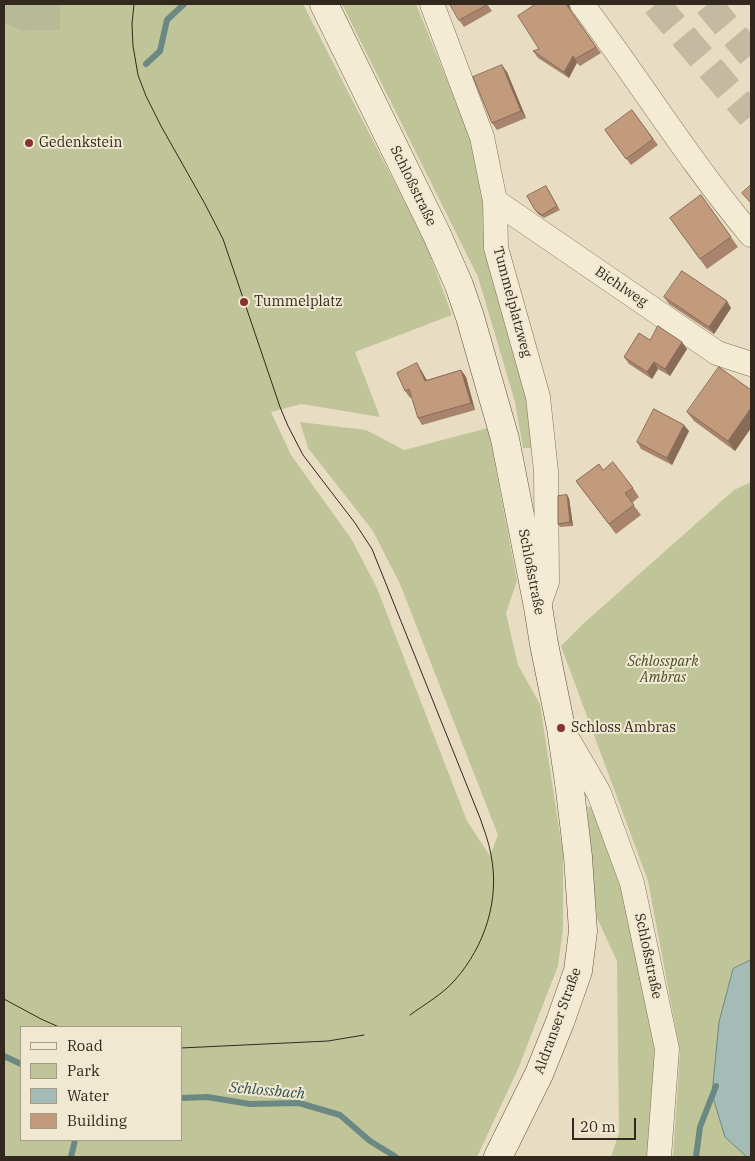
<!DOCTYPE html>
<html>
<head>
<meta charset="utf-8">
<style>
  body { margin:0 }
  #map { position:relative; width:755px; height:1161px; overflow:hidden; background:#e8ddc2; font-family:"IBM Plex Serif",serif }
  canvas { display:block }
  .frame { position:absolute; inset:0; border:5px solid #32281e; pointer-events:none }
  .legend { position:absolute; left:20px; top:1026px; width:162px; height:115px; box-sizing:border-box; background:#f1e8d1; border:1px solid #a59b89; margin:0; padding:6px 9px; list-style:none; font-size:15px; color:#32281e }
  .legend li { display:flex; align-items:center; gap:10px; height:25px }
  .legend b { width:25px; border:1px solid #a59b89 }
  .scale { position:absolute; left:572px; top:1118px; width:64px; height:22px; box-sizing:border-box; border:2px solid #32281e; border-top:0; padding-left:6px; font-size:15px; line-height:18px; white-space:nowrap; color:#32281e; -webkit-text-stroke:4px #f1e8d1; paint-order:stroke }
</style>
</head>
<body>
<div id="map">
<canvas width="755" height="1161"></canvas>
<div class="frame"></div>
<ul class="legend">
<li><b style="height:6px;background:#f4ebd4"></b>Road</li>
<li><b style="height:14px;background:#bfc598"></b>Park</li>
<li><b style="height:14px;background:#a4bcb5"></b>Water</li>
<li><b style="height:14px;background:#c29a7c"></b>Building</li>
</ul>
<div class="scale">20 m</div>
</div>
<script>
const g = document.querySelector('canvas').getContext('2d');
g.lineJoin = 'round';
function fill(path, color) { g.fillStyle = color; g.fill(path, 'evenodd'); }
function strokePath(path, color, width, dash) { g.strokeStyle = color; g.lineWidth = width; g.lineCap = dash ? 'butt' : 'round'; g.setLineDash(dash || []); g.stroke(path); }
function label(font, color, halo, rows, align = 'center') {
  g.font = font + ' "IBM Plex Serif",serif'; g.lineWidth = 4; g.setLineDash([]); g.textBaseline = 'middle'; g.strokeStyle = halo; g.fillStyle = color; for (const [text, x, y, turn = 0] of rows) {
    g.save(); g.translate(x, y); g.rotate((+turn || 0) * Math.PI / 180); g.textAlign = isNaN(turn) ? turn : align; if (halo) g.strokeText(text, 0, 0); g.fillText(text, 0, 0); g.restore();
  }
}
fill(new Path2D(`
  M60,4h243l123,240 26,71 -97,37 25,65 -79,-13 -30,8 20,43 61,85 25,48 90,233 23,35 8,-21 -98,-251 -27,-53 -65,-83 -8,-26 66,8 38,20 84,-22 29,153 -11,32 12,52 22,39 23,150v75l-5,37 -40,103 -41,88h-473v-1134l16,8 39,-1zM21,1027h160v113h-160z
  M342,4h74l61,150 52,240 6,54h-12l-8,-46 -37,-125z
  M751,482v478l-18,9 -14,53 6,115 22,20h-74l7,-106 -32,-170 -87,-235 23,-23 150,-133z
  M594,806l31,81 31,160 -8,110h-37l8,-24 -2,-172 -20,-43 -10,-111z`), '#bfc598');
fill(new Path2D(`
  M4,4h56v26l-40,1 -16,-8z`), '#b6ba96');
const water = new Path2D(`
  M751,960v197h-4l-22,-20 -13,-43 7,-72 14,-53z`);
fill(water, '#a4bcb5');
strokePath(water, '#6c8882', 1);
strokePath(new Path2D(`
  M146,64l14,-13 7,-31 17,-16
  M4,1056l17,8
  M181,1098l26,-1 43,7 49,-1 41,12 30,26 26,16
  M71,1157l4,-17
  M696,1157l4,-30 16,-41`), '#6c8882', 6);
strokePath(new Path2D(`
  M656,4l95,112
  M708,4l43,51`), '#c4b9a1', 28, [28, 14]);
const minor = new Path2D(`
  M432,4l50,133 13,64 1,47 42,149 8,74 1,111 -9,25
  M582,4c57,76 108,158 169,231
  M495,201l222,152 34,11
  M563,731l36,62 33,90 35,166 -8,108`);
const secondary = new Path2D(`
  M324,4l113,231 22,50 11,32 35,122 33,168 6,37 17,84 9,62 8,67 5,74 -5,40 -18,51 -21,52 -41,83`);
strokePath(minor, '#806f5b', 25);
strokePath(secondary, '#62513f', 29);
strokePath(minor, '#f4ebd4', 24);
strokePath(secondary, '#f4ebd4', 28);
strokePath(new Path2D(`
  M134,4l-2,20 1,22 5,29 8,21 15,30 44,78 18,35 57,168 8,19 15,29 52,68 17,26 108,269c4,12 9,24 11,37 9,44 -6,91 -36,125 -12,14 -30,24 -45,35
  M4,999l37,20 18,8
  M181,1048l147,-7 36,-6`), '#32281e', 1);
fill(new Path2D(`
  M487,4l5,7 -28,16 -5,-7z
  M568,5l3,7 30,41 -21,13 -3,-3 -8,15 -31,-20 -5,-7 6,-2z
  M507,72l19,46 -29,12 -5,-7z
  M632,110l26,35 -27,20 -26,-35z
  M546,186l14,24 -16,8 -6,-4 -3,-4z
  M701,195l37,52 -31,22 -37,-51z
  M664,297l67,11 -17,26 -45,-30z
  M650,340l37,9 -17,27 -12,-7 -6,10 -23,-15 -5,-7z
  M421,370l6,10 34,-10 5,7 9,33 -53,15 -4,-7 -6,-21 -2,1 -5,-7z
  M751,390v38l-16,23 -41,-30 -7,-9z
  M689,431l-17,34 -31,-16 -4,-7z
  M603,470l30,18 6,9 -7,6 9,12 -25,19 -40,-53z
  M569,498l4,28 -13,1 -2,-3z`), '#a7846b');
fill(new Path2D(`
  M566,4h3l2,8 -4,-6z
  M573,56l4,6 -8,16 -5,-6z
  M502,65l5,7 19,46 -5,-7z
  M727,301l4,7 -17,26 -5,-7z
  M682,342l5,7 -17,27 -5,-7z
  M654,362l4,7 -6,10 -5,-7z
  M417,363l4,7 9,17 -5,-6z
  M461,370l5,7 9,33 -4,-7z
  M751,408v20l-16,23 -7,-10z
  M684,425l5,6 -17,34 -5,-7z
  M567,495l2,3 4,28 -3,-4z`), '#886c57');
const building = new Path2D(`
  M450,4h36l1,1 -28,15z
  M536,4h30l30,43 -21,12 -2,-3 -9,16 -31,-21 6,-2 -21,-33z
  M502,65l19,46 -29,12 -19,-46z
  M632,110l21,29 -27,20 -21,-29z
  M751,185v18l-9,-10z
  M546,186l11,20 -15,9 -7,-5 -8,-14z
  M701,195l30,42 -31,22 -30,-41z
  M682,271l45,30 -18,26 -45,-30z
  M658,326l24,16 -17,27 -11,-7 -7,10 -23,-15 15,-24 11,7z
  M417,363l8,18 36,-11 10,33 -53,15 -9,-29 -4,2 -8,-18z
  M719,367l32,23v18l-23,33 -41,-29z
  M654,409l30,16 -17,33 -30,-16z
  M613,462l20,26 -8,5 9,12 -25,19 -33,-43 23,-17 4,6z
  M567,495l3,27 -12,2v-28z`);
fill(building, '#c29a7c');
strokePath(building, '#886c57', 1);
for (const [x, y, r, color] of [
  [29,143,5,"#883232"],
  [244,302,5,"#883232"],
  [561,728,5,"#883232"]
]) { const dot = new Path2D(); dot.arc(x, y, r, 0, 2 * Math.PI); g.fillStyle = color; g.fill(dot); strokePath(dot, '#f1e8d1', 2); }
label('14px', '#32281e', '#f1e8d1', [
  ["Gedenkstein",39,143],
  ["Tummelplatz",254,302],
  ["Schloss Ambras",571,728]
], 'left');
label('14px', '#32281e', '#f1e8d1', [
  ["Schloßstraße",413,186,64],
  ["Bichlweg",621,287,34],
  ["Tummelplatzweg",512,302,75],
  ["Schloßstraße",531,572,79],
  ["Schloßstraße",648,956,78],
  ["Aldranser Straße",558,1021,-70]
]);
label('italic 14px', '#424c27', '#f1e8d1', [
  ["Schlosspark",663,662],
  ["Ambras",663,678]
]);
label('italic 15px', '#2f504e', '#f1e8d1', [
  ["Schlossbach",267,1091,5]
]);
</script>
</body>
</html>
